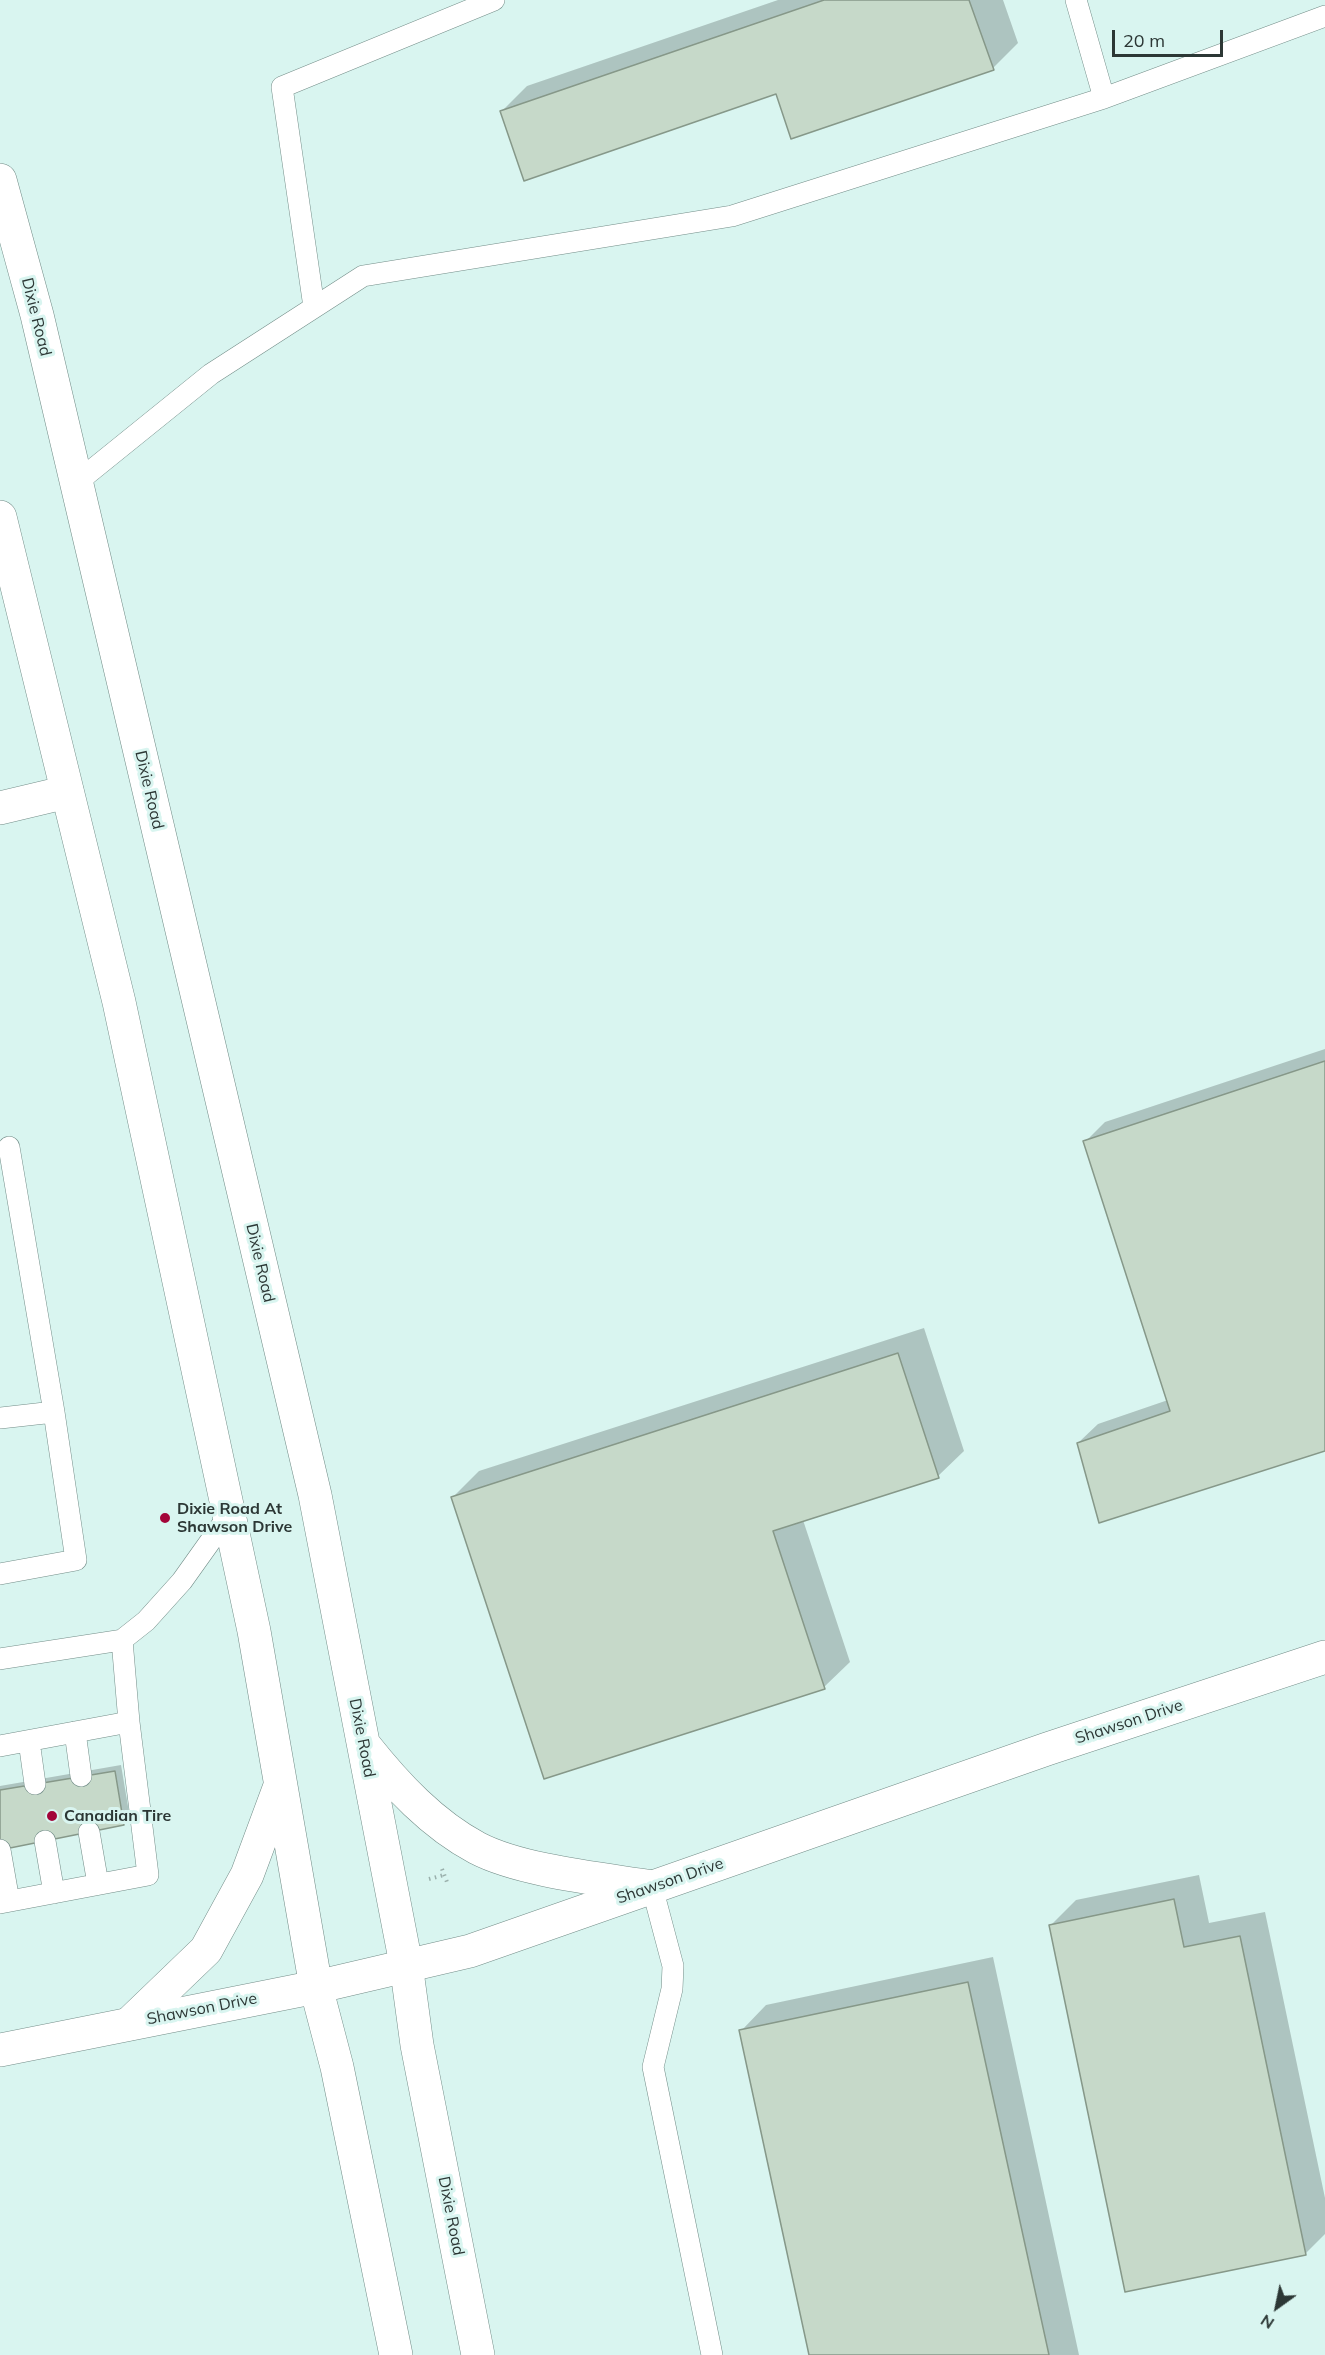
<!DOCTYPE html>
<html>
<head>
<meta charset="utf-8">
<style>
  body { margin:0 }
  #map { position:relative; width:1325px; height:2355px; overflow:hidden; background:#d9f5f0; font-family:Mulish,sans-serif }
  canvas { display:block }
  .north { position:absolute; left:1247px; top:2277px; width:60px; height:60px; -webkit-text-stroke:4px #d9f5f0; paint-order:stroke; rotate:213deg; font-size:16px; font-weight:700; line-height:24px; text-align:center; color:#2c3735 }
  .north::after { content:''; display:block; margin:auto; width:21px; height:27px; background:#2c3735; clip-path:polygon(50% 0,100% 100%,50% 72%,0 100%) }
  .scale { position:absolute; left:1112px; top:30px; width:111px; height:27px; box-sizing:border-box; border:3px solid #2c3735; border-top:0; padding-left:8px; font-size:18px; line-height:21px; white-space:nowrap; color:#2c3735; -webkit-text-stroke:4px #d9f5f0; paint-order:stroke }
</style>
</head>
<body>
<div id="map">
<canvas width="1325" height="2355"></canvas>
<div class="north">N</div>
<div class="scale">20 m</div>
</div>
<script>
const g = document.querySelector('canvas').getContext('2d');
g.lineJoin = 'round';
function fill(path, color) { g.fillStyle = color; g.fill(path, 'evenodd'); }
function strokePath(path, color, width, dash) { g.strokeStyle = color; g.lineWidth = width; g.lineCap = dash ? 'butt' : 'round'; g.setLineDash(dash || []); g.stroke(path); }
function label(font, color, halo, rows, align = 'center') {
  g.font = font + ' Mulish,sans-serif'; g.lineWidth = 6; g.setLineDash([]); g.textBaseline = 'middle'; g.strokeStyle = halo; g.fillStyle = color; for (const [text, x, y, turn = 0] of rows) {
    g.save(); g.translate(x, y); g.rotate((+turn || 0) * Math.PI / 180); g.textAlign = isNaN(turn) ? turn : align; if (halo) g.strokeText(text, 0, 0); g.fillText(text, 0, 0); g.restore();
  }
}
fill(new Path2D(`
  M778,0h225l15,43 -25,25 -216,24 -276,20 26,-26z
  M1325,1049v400l-247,-6 20,-19 70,-24 -83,-258 20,-20z
  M924,1328l40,123 -26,25 -135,44 47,142 -26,25 -371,-190 26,-26z
  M121,1765l9,53 -7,6 -123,25v-63z
  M1199,1875l10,48 56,-11 60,286v36l-19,19 -180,37 -75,-365 25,-25z
  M993,1957l86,398h-268l-70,-324 25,-26z`), '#0003');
const building = new Path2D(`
  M824,0h145l25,70 -203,69 -15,-45 -252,87 -24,-70z
  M1325,1061v390l-226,72 -22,-80 93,-32 -87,-270z
  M898,1353l41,125 -166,53 52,158 -281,90 -93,-282z
  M115,1771l9,54 -124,25v-60z
  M1174,1899l10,48 56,-11 66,319 -181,37 -76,-367z
  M968,1982l81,373h-240l-70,-325z`);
fill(building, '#c6d9c9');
strokePath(building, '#869889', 1.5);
const service = new Path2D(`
  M1076,0l28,98
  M314,307l-32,-220 212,-87
  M76,483l135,-109 152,-98 369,-60 372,-118 221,-82
  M0,1418l54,-6 -45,-265
  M0,1574l76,-14 -22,-148
  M0,1659l122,-19 24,-19 36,-40 47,-66
  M75,1732l6,44
  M29,1741l6,43
  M0,1746l129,-24 -7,-82
  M89,1832l9,52
  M45,1841l9,52
  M0,1850l9,51
  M652,1887l21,79 -1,23 -19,78 59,288
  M0,1903l148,-28 -19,-153`);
const minor = new Path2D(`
  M0,808l67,-16
  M0,2050l316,-63 154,-36 577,-202 278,-92`);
const secondary = new Path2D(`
  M0,180l37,135 278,1180 91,469 11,81 61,310
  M0,517l119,485 47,219 88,410 62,356 21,80 59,288
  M365,1746c31,39 67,78 112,102 44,23 125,31 175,39
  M129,2024l77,-74 41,-75 33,-89`);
strokePath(service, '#738d88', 22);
strokePath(minor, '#738d88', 34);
strokePath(secondary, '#738d88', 34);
strokePath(new Path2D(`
  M442,1869l5,13
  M429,1879l15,-4`), '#9ab0ac', 4, [1.5, 4.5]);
strokePath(service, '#fff', 21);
strokePath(minor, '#fff', 33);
strokePath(secondary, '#fff', 33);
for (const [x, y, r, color] of [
  [165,1518,6,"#a30539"],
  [52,1816,6,"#a30539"]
]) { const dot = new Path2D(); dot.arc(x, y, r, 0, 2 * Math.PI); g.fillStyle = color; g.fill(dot); strokePath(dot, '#d9f5f0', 2); }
label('16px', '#2c3735', '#d9f5f0', [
  ["Dixie Road",36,317,76],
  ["Dixie Road",149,790,77],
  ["Dixie Road",260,1263,77],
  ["Shawson Drive",1129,1722,-18],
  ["Dixie Road",362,1738,79],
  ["Shawson Drive",670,1881,-19],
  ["Shawson Drive",202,2009,-11],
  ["Dixie Road",451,2216,79]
]);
label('bold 16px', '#2c3735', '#d9f5f0', [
  ["Dixie Road At",177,1509],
  ["Shawson Drive",177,1527],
  ["Canadian Tire",64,1816]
], 'left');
</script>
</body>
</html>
